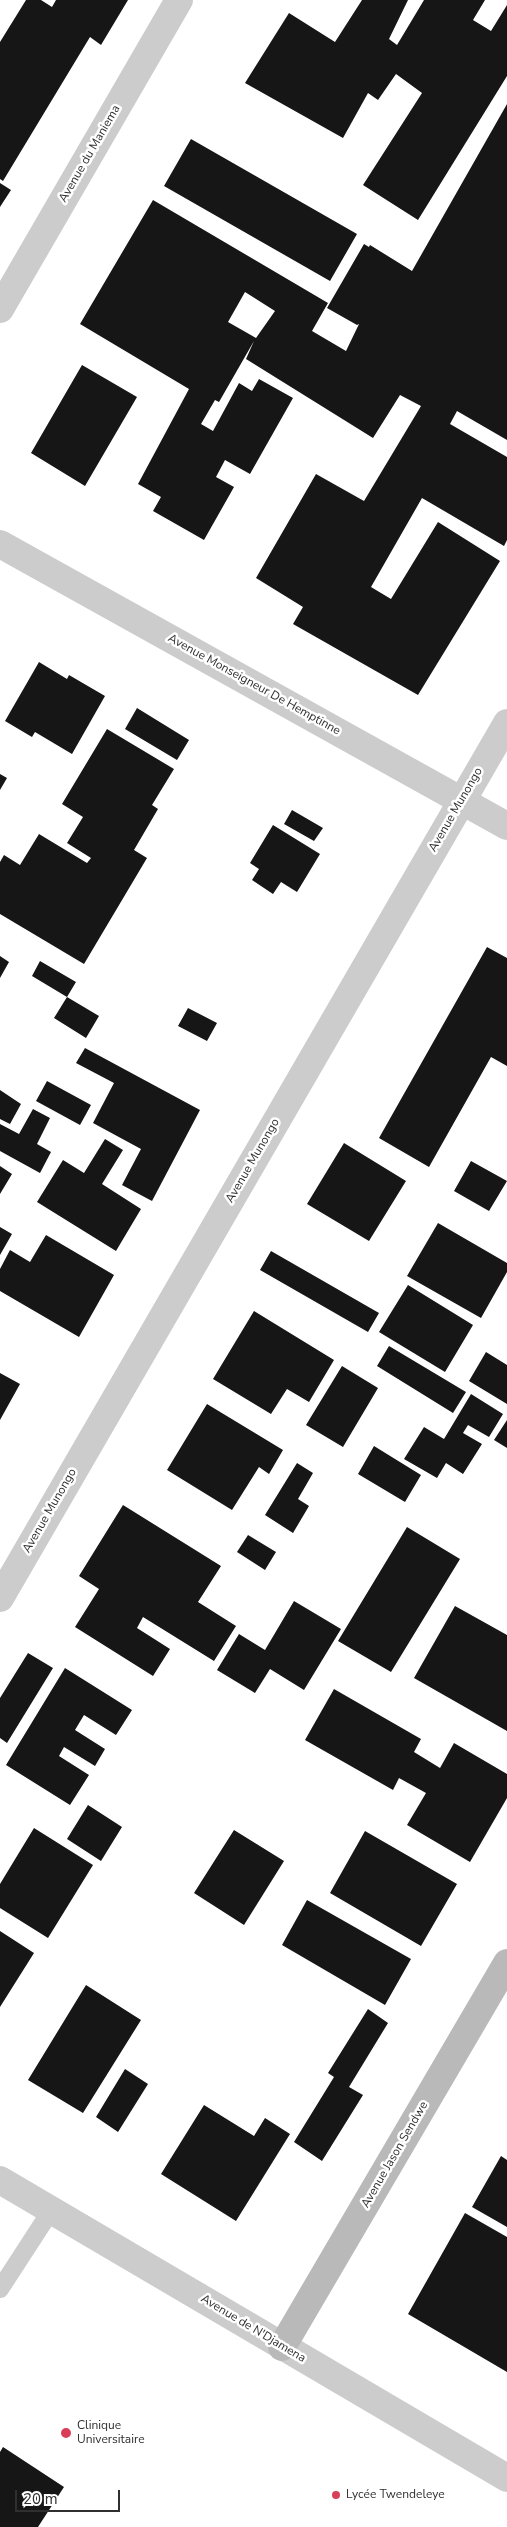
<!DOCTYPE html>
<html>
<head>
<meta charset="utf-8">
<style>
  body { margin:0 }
  #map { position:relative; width:507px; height:2527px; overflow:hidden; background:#fff; font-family:"Nunito Sans",sans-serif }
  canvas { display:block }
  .scale { position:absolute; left:15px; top:2490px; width:105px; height:22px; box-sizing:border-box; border:2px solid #2f2f2f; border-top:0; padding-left:6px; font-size:15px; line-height:18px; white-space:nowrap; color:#2f2f2f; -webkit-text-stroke:4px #fff; paint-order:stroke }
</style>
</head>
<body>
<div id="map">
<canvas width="507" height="2527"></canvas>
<div class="scale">20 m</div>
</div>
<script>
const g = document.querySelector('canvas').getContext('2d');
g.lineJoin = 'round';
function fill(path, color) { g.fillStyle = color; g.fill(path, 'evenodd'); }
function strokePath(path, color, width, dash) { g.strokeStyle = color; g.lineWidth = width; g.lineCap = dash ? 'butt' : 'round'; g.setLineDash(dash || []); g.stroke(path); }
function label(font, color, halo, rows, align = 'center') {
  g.font = font + ' "Nunito Sans",sans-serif'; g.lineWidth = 5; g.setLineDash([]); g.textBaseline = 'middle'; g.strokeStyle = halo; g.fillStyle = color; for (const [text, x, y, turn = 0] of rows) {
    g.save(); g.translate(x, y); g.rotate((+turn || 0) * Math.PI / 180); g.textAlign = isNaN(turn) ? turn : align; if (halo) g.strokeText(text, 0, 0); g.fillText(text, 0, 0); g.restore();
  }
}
fill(new Path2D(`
  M26,0h15l11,7 4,-7h72l-27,45 -11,-8 -87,144 -3,-2v-137z
  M362,0h46l-19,39 8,6 27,-45h61l-12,20 18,11 16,-26v71l-89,144 -55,-35 59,-92 -26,-19 -18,26 -10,-7 -25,45 -98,-55 44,-70 46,29z
  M507,104v336l-50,-29 -7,13 57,33v83l-3,6 -82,-48 -51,89 20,12 47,-77 62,39 -82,134 -125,-71 10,-17 -47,-29 60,-104 48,27 57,-95 -21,-11 -27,43 -127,-79 8,-18 -35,61 -4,-2 -14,24 12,7 26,-48 13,8 7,-12 34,19 -43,76 -25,-14 -9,17 18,10 -30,53 -51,-29 8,-14 -23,-13 51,-95 -109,-65 73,-124 175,103 -16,28 34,20 13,-27 -2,1 -30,-17 37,-64 5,3 1,-2 42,26zM245,292l30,19 -19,27 -28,-16z
  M191,139l166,95 -27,47 -166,-95z
  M0,183l11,7 -11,17z
  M82,365l55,32 -52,89 -54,-33z
  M39,662l28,17 2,-4 36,21 -33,58 -37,-22 -3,5 -27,-16z
  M137,708l52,32 -12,20 -52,-31z
  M107,729l67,40 -22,36 6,4 -24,41 13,8 -63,106 -84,-50v-52l4,-7 16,10 19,-31 48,29 4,-5 -24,-15 16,-26 -21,-13z
  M0,774l7,4 -7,12z
  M292,810l31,18 -9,13 -30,-17z
  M273,825l47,29 -23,38 -16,-10 -8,12 -21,-14 7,-11 -9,-6z
  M487,947l20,11v108l-16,-9 -62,110 -50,-29z
  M0,956l9,6 -9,16z
  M40,961l36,21 -9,15 -35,-21z
  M67,997l32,19 -13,22 -32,-20z
  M188,1008l29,15 -10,18 -29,-15z
  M85,1048l115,62 -48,91 -30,-16 19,-36 -48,-26 21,-40 -38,-20z
  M47,1081l44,24 -11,20 -44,-24z
  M0,1090l21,14 -11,20 -10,-5z
  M33,1109l17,9 -13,26 14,8 -11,21 -40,-22v-27l19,10z
  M105,1139l18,11 -21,34 39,25 -25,42 -79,-49 26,-42 21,13z
  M344,1143l62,38 -37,60 -62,-37z
  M471,1161l36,20 -18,30 -35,-20z
  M0,1166l12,8 -12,20z
  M438,1223l69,40v9l-26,46 -74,-42z
  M0,1227l12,7 -12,21z
  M46,1235l68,40 -35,62 -79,-46v-22l10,-19 20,12z
  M271,1251l108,62 -11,19 -108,-62z
  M408,1285l65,40 -28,47 -66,-40z
  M254,1311l80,49 -25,42 -22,-13 -16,25 -58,-35z
  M389,1346l77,46 -13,21 -76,-47z
  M486,1352l21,13v39l-38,-23z
  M342,1366l36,22 -35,59 -37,-22z
  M0,1373l20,11 -20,36z
  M471,1394l32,20 -14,23 -21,-12 -5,8 19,11 -19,30 -17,-11 -9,15 -33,-19 20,-32 20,12z
  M207,1404l76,46 -14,24 -10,-7 -27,43 -65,-40z
  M507,1420v28l-13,-8z
  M374,1446l47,29 -16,27 -47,-28z
  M297,1463l16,10 -15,26 11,7 -16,27 -28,-18z
  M123,1505l98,61 -23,36 38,24 -22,35 -71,-44 -6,11 33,21 -17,27 -78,-49 24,-38 -20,-13z
  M407,1527l53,32 -69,113 -53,-31z
  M248,1535l28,17 -11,18 -28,-18z
  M294,1601l47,28 -37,61 -34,-21 -15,24 -38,-23 22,-36 26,16z
  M455,1606l52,29v96l-93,-53z
  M28,1653l25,15 -46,75 -7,-5v-40z
  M65,1668l67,42 -16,25 -32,-20 -9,15 30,19 -10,17 -31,-19 -5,9 30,19 -19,30 -64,-40z
  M334,1689l87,50 -7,13 26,16 14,-25 53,31v24l-37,64 -63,-37 19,-32 -27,-15 -6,12 -88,-50z
  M88,1805l34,22 -21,34 -34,-22z
  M34,1828l59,37 -45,73 -48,-30v-24z
  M234,1830l50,31 -40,64 -50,-32z
  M365,1831l92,53 -36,62 -91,-53z
  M307,1900l104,59 -26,46 -103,-60z
  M0,1931l34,22 -34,54z
  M86,1985l55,35 -58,93 -55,-33z
  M368,2009l20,14 -39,64 14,8 -41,66 -28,-19 40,-65 -6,-4z
  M125,2069l23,15 -30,48 -22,-15z
  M204,2105l50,31 11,-18 25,16 -54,87 -75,-47z
  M501,2156l6,4v67l-35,-20z
  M465,2213l42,24v135l-99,-58z
  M3,2447l61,40 -26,40h-38v-75z`), '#161616');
strokePath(new Path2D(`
  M0,2289l52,-80`), '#ccc', 18);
strokePath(new Path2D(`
  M0,309l179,-309
  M0,544l507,282
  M0,1598l507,-875
  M0,2180l507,298`), '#ccc', 28);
strokePath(new Path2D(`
  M282,2347l225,-384`), '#b9b9b9', 28);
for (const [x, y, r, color] of [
  [66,2433,6,"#d93e59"],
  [336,2495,5,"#d93e59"]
]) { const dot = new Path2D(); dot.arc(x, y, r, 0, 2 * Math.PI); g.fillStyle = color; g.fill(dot); strokePath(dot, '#fff', 2); }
label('12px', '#2f2f2f', '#fff', [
  ["Avenue du Maniema",90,154,-60],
  ["Avenue Monseigneur De Hemptinne",254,685,29],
  ["Avenue Munongo",456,810,-60],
  ["Avenue Munongo",253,1161,-60],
  ["Avenue Munongo",50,1511,-60],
  ["Avenue Jason Sendwe",395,2155,-60],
  ["Avenue de N'Djamena",253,2329,31]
]);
label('12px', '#2f2f2f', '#fff', [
  ["Clinique",77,2426],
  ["Universitaire",77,2440],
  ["Lycée Twendeleye",346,2495]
], 'left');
</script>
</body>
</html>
